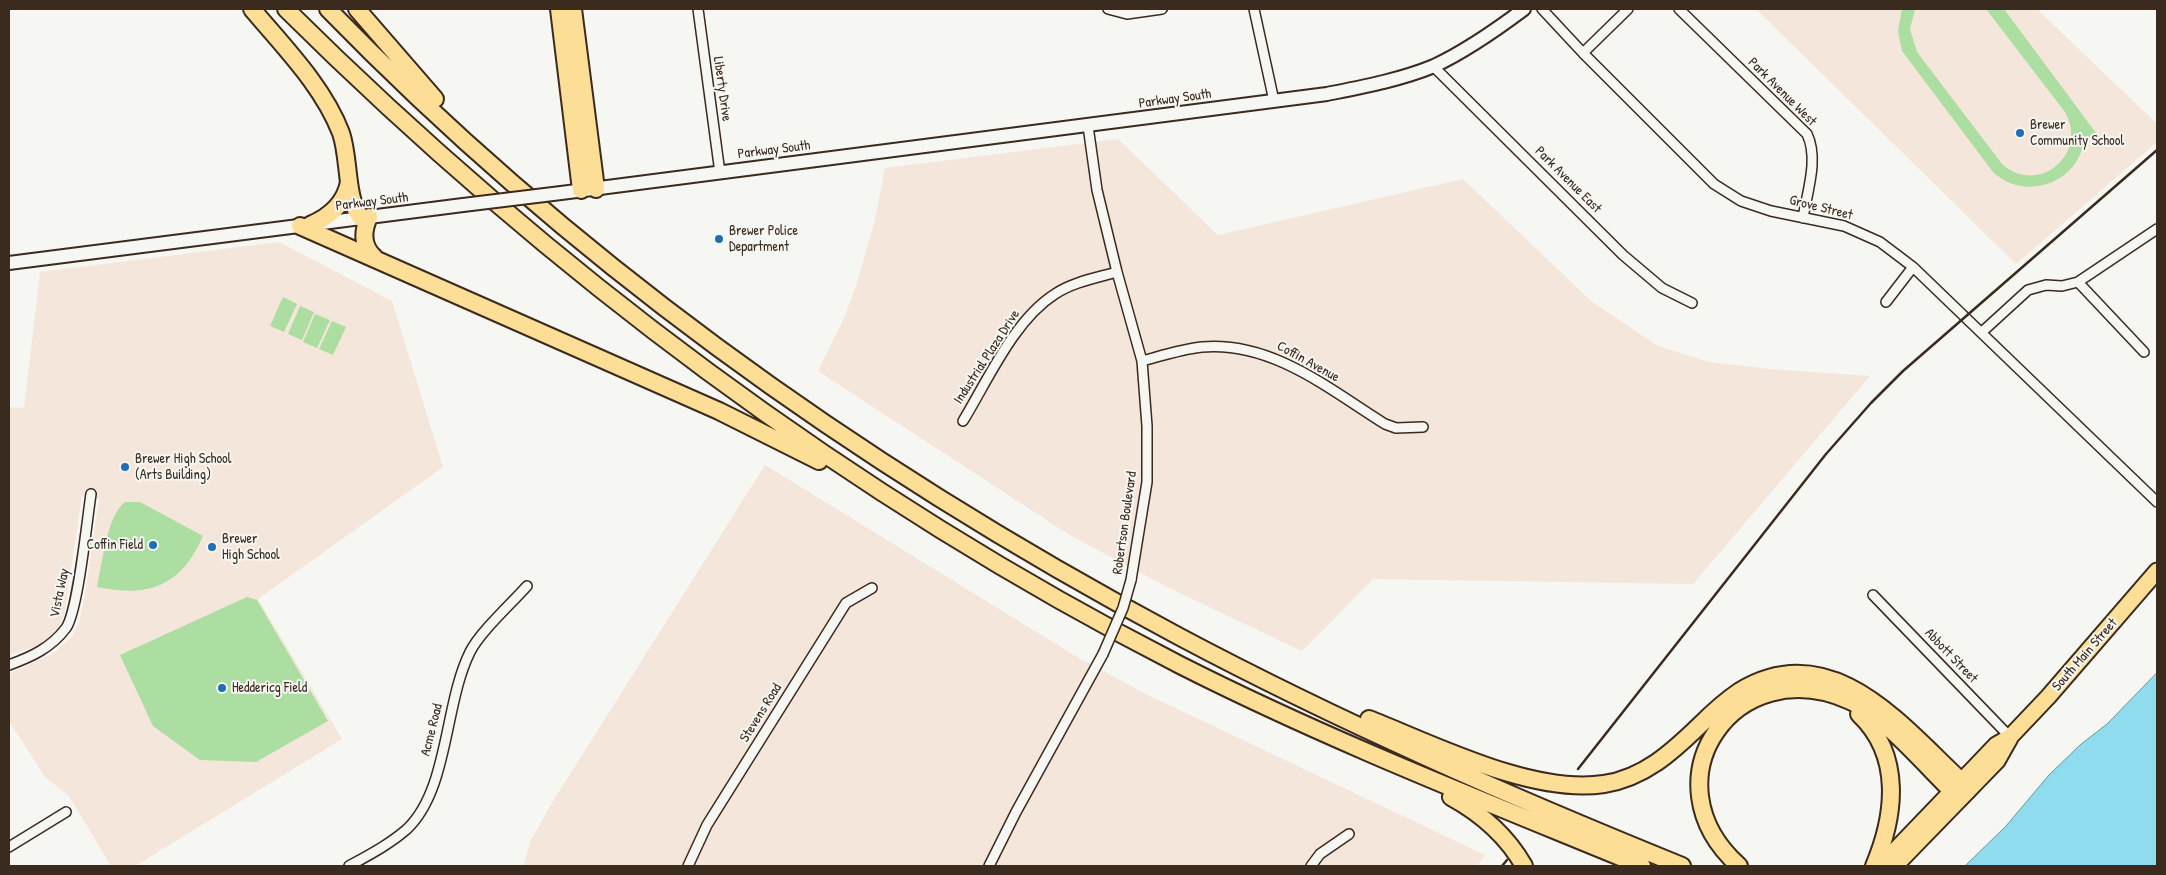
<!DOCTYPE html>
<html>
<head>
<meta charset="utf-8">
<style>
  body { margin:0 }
  #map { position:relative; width:2166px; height:875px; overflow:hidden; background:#f6f6f2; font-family:"Patrick Hand",sans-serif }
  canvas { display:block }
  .frame { position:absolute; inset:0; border:10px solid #3b2a1e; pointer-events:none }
</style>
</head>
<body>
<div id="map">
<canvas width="2166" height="875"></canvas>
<div class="frame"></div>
</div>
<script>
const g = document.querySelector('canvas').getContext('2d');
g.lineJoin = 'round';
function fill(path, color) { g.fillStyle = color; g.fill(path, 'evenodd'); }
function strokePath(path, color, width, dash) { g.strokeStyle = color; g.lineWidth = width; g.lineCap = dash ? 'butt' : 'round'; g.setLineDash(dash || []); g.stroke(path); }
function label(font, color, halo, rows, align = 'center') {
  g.font = font + ' "Patrick Hand",sans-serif'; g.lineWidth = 4; g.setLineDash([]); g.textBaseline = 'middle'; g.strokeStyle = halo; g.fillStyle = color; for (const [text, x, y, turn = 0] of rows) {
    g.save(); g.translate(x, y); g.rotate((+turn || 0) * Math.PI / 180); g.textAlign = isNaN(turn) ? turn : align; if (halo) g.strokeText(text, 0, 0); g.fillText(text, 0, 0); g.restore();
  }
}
fill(new Path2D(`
  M1756,9h281l120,115v18l-141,122z
  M1118,139l100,96 245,-56 128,122 67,45 51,16 61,7 100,7 -177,208 -320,-5 -71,72 -135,-64 -99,-53 -250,-163 26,-53 12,-32 18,-62 11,-56z
  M279,242l113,59 51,166 -185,132 84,140 -207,127h-24l-42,-70 -24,-19 -36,-56v-47l45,-21 18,-16 7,-15 6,-27 14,-96 -17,-3 -18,118 -6,15 -18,16 -31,10v-248l15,1 16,-136z
  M765,465l312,192 69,37 339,161 -8,11h-954l8,-26 19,-34z`), '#f5e6db');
fill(new Path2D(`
  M1902,9h13l-5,20 7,23 85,112c36,32 87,-9 63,-52l-79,-103h18l92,124 -9,7 -3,-2c-3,44 -59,65 -91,34l-91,-121 -4,-20z
  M283,297l14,7 -13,28 -14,-6z
  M300,306l14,6 -12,28 -14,-6z
  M315,314l15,6 -13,28 -14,-6z
  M332,321l14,6 -13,28 -14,-6z
  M125,502h15l63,34c-22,50 -54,62 -106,51 5,-22 10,-72 28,-85z
  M247,597l10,3 71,121 -72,41 -56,-2 -47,-34 -33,-71z`), '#abdea0');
const water = new Path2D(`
  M2157,673v193h-192l41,-40 43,-51 31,-30 27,-21z`);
fill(water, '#8edced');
strokePath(water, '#6d959a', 1);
const minor = new Path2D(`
  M698,9l22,164
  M1108,9l19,5 35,-5
  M1254,9l20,92
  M1542,9l41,44 131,131 27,17 30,10 73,15 36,16 33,25 244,235
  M1679,9l128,125c12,25 0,58 -4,84
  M1583,53l45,-44
  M1433,66l190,189 39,33 30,15
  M1088,126l9,64 20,82 25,89 5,65v56l-16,98
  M2078,282l66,70
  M1886,302l27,-35
  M1982,332l46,-42 18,-5 16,1 16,-4 79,-53
  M1142,361c19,-5 40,-12 60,-14 70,-6 127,42 183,77l11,4 27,-1
  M963,421c25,-41 51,-101 92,-127 18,-12 41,-16 62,-22
  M1873,595l137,142
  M9,665c22,-8 42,-17 57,-37 12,-17 21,-108 25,-134
  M9,847l57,-35
  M349,866c20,-11 41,-22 58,-37 42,-40 37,-125 63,-177 10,-20 41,-48 57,-66
  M688,866l19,-41 139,-222 26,-15
  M989,866l27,-54 87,-158
  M1311,866l9,-12 29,-20`);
const secondary = new Path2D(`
  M561,193l766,-99c35,-7 73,-14 107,-28 32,-15 62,-36 90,-57
  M9,263l454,-58`);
const primary = new Path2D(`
  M1880,866l95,-99 21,-22 14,-8 38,-40 109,-126
  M1895,866l102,-105 13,-23`);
const motorway = new Path2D(`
  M252,9c32,38 71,77 89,124 9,26 4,65 20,85
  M286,9c263,261 564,487 894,656 150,76 307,137 462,201
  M328,9c247,254 540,462 852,628 162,86 332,160 502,229
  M357,9l78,90
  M559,9l22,181
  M573,9l23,180
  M369,217c-7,15 -7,30 6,41
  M310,225c19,-8 35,-21 39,-43
  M300,226l419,185 100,50
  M1859,714c44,42 36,102 15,152
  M1369,719c66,26 164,76 235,65 40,-6 68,-32 95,-58 13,-13 26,-25 41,-35 91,-55 161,34 221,90l6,10
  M1451,797c31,17 56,39 73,69
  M1739,866c-95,-85 -4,-217 111,-165 34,15 74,63 102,90l10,5`);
strokePath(minor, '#3b2a1e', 12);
strokePath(secondary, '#3b2a1e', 16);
strokePath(primary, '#3b2a1e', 19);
strokePath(motorway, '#3b2a1e', 20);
strokePath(minor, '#f6f6f2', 9);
strokePath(secondary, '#f6f6f2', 12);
strokePath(primary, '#fdde96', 15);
strokePath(motorway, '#fdde96', 16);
strokePath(new Path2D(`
  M1578,769l248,-315 45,-51 32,-32 254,-221
  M1502,866l5,-6`), '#3b2a1e', 2.5);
const minorBridge = new Path2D(`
  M1103,654l20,-46 8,-28`);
const secondaryBridge = new Path2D(`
  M463,205l98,-12`);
strokePath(minorBridge, '#3b2a1e', 12, []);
strokePath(secondaryBridge, '#3b2a1e', 16, []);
strokePath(minorBridge, '#f6f6f2', 9);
strokePath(secondaryBridge, '#f6f6f2', 12);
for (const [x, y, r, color] of [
  [2020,133,5,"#1f6fb2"],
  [719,239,5,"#1f6fb2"],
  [125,467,5,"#1f6fb2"],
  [153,545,5,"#1f6fb2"],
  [212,547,5,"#1f6fb2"],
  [222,688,5,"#1f6fb2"]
]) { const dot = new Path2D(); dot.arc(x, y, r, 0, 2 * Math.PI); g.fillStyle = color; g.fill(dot); strokePath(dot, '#f6f6f2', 2); }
label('14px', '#3b2a1e', '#f6f6f2', [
  ["Liberty Drive",722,89,82],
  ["Park Avenue West",1782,92,45],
  ["Parkway South",1175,99,-8],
  ["Parkway South",774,150,-7],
  ["Park Avenue East",1568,180,45],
  ["Parkway South",372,202,-7],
  ["Grove Street",1821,208,14],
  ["Industrial Plaza Drive",987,357,-57],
  ["Coffin Avenue",1308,362,29],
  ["Robertson Boulevard",1125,523,-82],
  ["Vista Way",60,593,-78],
  ["South Main Street",2085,655,-49],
  ["Abbott Street",1951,656,46],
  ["Stevens Road",761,713,-58],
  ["Acme Road",432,730,-76]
]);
label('14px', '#3b2a1e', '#f6f6f2', [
  ["Brewer",2030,125],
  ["Community School",2030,141],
  ["Brewer Police",729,231],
  ["Department",729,247],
  ["Brewer High School",135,459],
  ["(Arts Building)",135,475],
  ["Brewer",222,539],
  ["High School",222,555],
  ["Coffin Field",143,545,"right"],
  ["Heddericg Field",232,688]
], 'left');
</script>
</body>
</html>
